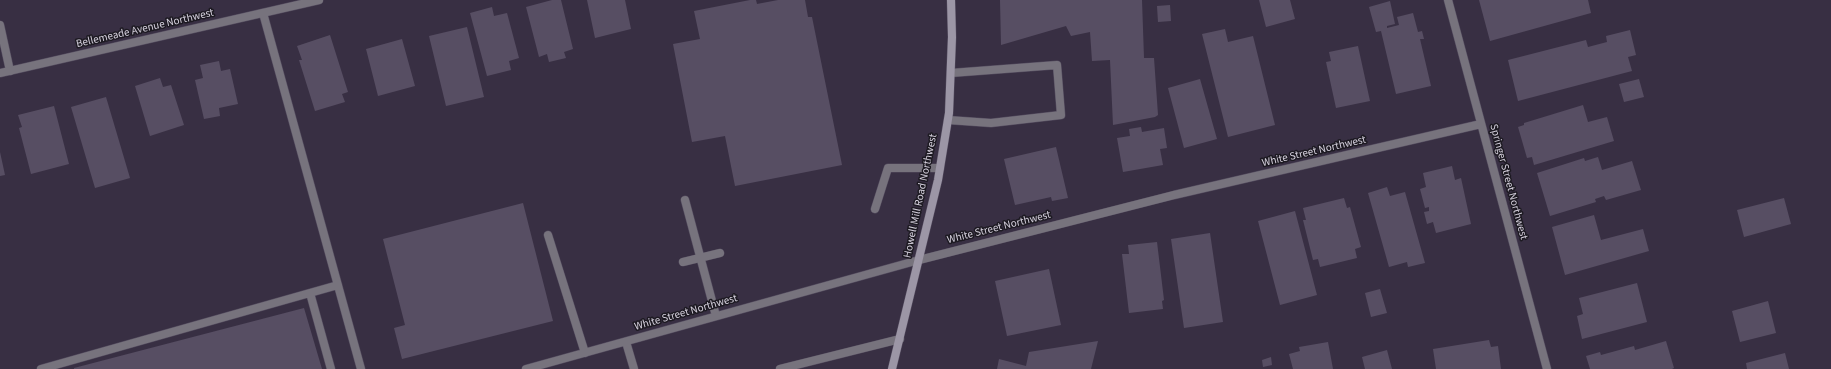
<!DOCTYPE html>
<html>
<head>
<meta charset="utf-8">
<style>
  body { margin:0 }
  canvas { display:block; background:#382f43 }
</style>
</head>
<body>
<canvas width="1831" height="369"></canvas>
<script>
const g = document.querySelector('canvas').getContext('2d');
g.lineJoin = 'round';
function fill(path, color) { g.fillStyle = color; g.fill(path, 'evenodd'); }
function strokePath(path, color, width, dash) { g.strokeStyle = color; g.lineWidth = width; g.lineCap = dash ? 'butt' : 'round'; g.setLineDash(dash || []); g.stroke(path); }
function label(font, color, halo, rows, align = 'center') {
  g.font = font + ' "Source Sans 3",sans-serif'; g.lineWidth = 3; g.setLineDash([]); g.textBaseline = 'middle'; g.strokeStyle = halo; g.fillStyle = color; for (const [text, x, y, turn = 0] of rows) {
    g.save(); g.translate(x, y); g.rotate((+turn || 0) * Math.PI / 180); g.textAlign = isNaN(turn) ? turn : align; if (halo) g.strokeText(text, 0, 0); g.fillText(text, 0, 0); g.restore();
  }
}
fill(new Path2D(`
  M552,0h9l12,49 -9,3 2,6 -17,4 -2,-8 -8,3 -13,-50z
  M587,0h38l6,29 -36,9z
  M750,0h6l1,4 21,-4h27l3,17h4l30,148 -107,21 -10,-50 -33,6 -19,-98 27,-5 -6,-28z
  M1000,0h142l2,58h10l4,57 -3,2 -42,8 -3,-65 -18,1 -2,-29 -19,4 -5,-10 -65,19z
  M1259,0h31l5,19 -29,8z
  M1479,0h109l3,13 -101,28z
  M1390,1l5,23 -8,2v2l12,-3 -2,-8 16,-4 5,19 4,-1 2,8h-4l11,47 -35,8 -15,-63 -5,1 -7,-25z
  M1170,5l1,16 -13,1 -1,-16z
  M492,7l2,9 13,-3 12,45 -10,3 2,9 -24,6 -17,-63z
  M467,27l17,70 -38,9 -17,-70z
  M1225,29l3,13 25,-6 22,89 -47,12 -26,-103z
  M1630,30l6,25 -8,2 4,14 -114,30 -10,-41 78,-20 2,7 19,-5 -1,-6z
  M330,35l18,57 -6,2 3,8 -30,9 -16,-51h3l-5,-14z
  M402,39l13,47 -37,10 -12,-47z
  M1358,46l12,55 -34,7 -10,-46 5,-1 -2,-9z
  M219,61l2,10 9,-2 8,35 -19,4 1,8 -16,3 -9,-39 8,-2 -3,-13z
  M160,78l3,9 8,-2 13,40 -34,11 -15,-50z
  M1200,79l17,60 -33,9 -16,-60z
  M1639,79l5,18 -20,5 -5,-18z
  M106,97l24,81 -35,10 -24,-81z
  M1583,105l5,17 19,-5 7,24 -80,24 -2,-8 -5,1 -9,-31 6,-2v-2z
  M54,106l15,58 -38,10 -12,-46 3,-1 -4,-12z
  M1141,127l1,5 22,-4 3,20 -7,1 3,16 -40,7 -6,-34 13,-2 -1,-7z
  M1056,147l12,51 -16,3 -1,-4 -36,8 -11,-46z
  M0,152l5,23 -5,1z
  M1598,157l4,13 30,-9 9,29 -35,10 -2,-4 -9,3 1,3 -46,14 -13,-43 47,-15 1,3z
  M1452,166l3,14 6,-2 10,46 -35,9 -3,-11 -6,2 -3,-12 5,-1v-4l-4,1 -5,-19 6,-2 -3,-14z
  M1387,187l3,9 15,-4 20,71 -17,4 -1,-5 -18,5 -21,-74z
  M1344,198l3,10 3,-1 11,40 -6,2 2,9 -37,9 -2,-8 -5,1 -10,-40h3l-3,-12z
  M1784,198l7,26 -47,13 -7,-27z
  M523,203l30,118 -151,38 -8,-31 11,-3 -22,-86z
  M1295,211l22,84 -37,10 -22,-84z
  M1594,215l7,25 42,-11 6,22 -84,24 -13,-48z
  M1210,233l13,89 -39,6 -13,-89z
  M1157,242l7,58 -2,1 1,8 -34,4 -7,-59h7l-1,-9z
  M1049,269l12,56 -54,11 -12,-55z
  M1637,283l10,39 -65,17 -5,-23 6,-2 -4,-16z
  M1380,289l7,24 -16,4 -6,-24z
  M1768,301l8,32 -36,9 -8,-31z
  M304,308l18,61h-248v-1z
  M1489,340l2,7 7,-1 3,23h-65l-3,-20z
  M1098,341l-7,28h-94l2,-10 27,7 3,-14z
  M1666,341l8,27 -2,1h-82l-4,-13 14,-4 1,3 33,-9 1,4z
  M1328,342l5,27h-40l-4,-15 11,-3 -1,-4z
  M1387,350l5,19h-27l-3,-12z
  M1785,353l4,16h-42l-1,-6z
  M1271,357l1,8 -9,2 -1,-7z`), '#574e63');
const service = new Path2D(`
  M263,13l98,356
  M948,120l43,3 70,-8 -4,-50 -106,8
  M685,200l31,116
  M875,209l13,-41h52
  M548,235l37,118
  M683,262l37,-9
  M310,293l21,76
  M626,342l8,27
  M41,369l297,-84
  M526,369l393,-109
  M780,369l120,-30`);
const minor = new Path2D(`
  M1448,0l99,369
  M0,25l10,46
  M919,260l255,-65 307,-71`);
const tertiary = new Path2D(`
  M0,73l319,-73`);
const secondary = new Path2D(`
  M892,369l46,-189 11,-67 3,-76 -1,-37`);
strokePath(service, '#544c5f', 9);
strokePath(minor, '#544c5f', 9);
strokePath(tertiary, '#544c5f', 9);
strokePath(secondary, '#544c5f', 9);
strokePath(service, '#77737d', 8);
strokePath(minor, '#77737d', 8);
strokePath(tertiary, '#77737d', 8);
strokePath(secondary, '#9c96a6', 8);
label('11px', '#d5d0dd', '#1d1a22', [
  ["Bellemeade Avenue Northwest",145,29,-13],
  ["White Street Northwest",1314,152,-13],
  ["Springer Street Northwest",1508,182,75],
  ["Howell Mill Road Northwest",921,196,-78],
  ["White Street Northwest",999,228,-14],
  ["White Street Northwest",686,313,-16]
]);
</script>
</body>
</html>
